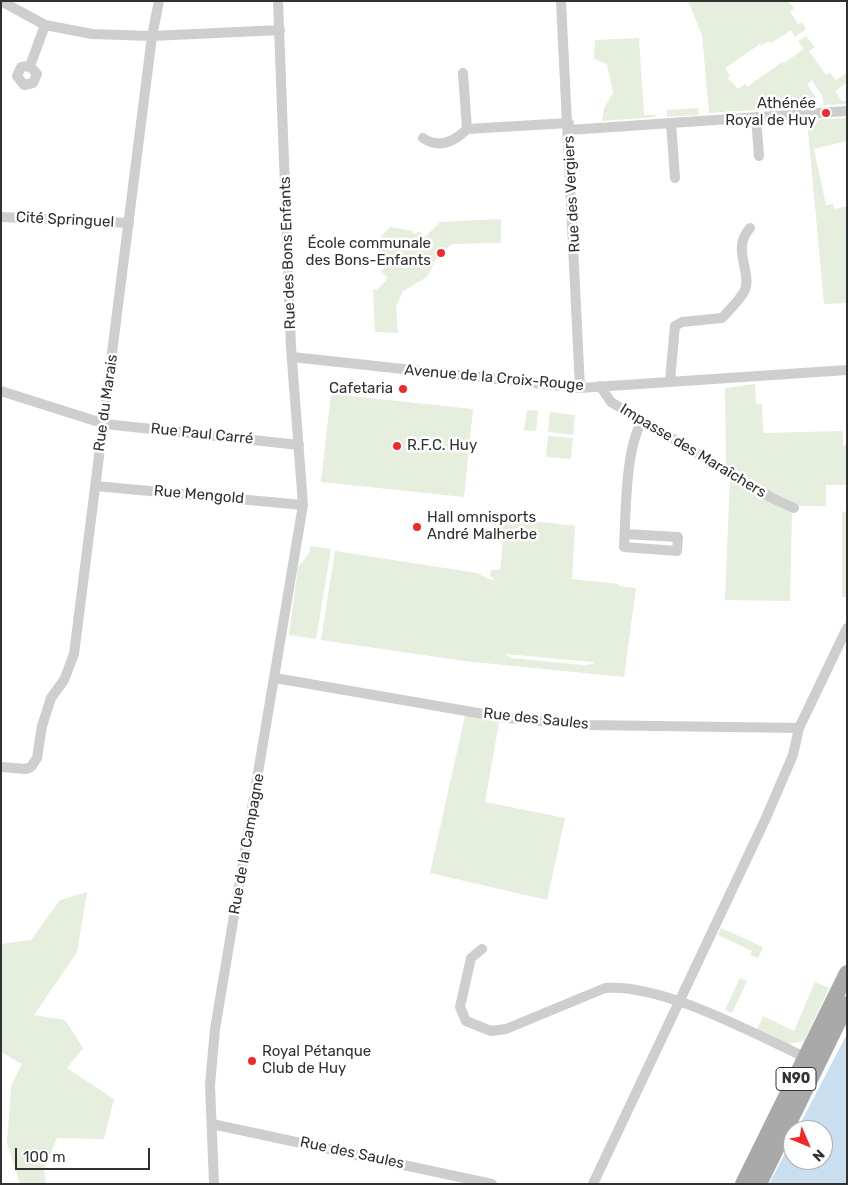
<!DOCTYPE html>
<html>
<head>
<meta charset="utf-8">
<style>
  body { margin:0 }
  #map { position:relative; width:848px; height:1185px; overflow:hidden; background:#fff; font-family:Rubik,sans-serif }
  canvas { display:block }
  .frame { position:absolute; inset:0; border:2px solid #313131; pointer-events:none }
  .north { position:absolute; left:783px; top:1120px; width:50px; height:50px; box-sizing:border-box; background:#fff; border:1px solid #adadad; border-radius:50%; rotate:135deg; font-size:14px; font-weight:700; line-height:20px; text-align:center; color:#313131 }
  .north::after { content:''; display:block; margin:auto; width:18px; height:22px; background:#f1292c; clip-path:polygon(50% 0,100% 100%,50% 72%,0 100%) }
  .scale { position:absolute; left:15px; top:1148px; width:135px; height:22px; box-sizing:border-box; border:2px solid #313131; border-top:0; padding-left:6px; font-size:15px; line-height:18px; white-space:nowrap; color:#313131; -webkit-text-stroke:4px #fff; paint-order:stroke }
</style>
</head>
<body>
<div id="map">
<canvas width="848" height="1185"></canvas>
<div class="frame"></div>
<div class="north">N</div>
<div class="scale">100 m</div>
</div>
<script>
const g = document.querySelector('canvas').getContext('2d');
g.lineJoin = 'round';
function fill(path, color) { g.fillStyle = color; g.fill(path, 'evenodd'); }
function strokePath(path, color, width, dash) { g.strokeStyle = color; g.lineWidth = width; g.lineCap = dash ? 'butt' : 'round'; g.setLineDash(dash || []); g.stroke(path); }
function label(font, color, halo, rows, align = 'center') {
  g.font = font + ' Rubik,sans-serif'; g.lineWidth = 5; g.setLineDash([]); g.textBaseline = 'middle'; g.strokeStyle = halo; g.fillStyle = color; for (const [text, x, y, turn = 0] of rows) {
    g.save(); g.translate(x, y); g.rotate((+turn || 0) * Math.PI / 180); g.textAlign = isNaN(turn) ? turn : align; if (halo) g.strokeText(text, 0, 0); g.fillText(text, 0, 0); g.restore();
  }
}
fill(new Path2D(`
  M688,1h100l6,7 -4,4 8,12 4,-2 4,7 -11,8 -4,-7 -20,13 -2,-2 -8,5 -1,-2 -35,24 5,8 -2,2 10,11 7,-5 2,3 35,-25 2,1 20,-14 -6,-8 8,-5 9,11 -6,4 17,24 4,-2 6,7 11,-7v10l-12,8 7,10h5v3l-23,1 -2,-9 -10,-16 -5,4 8,12v10l-106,7 -7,-78z
  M639,38l5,77h11l1,2 -54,4 2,-13 9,-15 -6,-29 -13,-5 1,-19z
  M698,108l1,7 -32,2v-7z
  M847,118l-1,23 -32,8 12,56 7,-1 1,5 13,-3v97l-23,1 -17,-184z
  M501,219v24l-48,1 -14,9 -12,24 -24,14 -7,15 2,27 -23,-1 -2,-43 4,1 11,-12 -7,-7 4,-4 -10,-24 15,-16 22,4 3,3 4,-3 6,6 15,-15z
  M755,384l1,20h6l1,29 80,-2v14h4v40h-21v21h-30l-70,-39 -1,-79z
  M331,394l142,15 -9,88 -143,-15z
  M527,410l11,1 -2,20 -12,-1z
  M550,412l25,3 -2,20 -25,-3z
  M548,436l25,2 -2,21 -25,-2z
  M730,479l62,32 -2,90 -65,-1z
  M847,511v86h-5v-85z
  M501,517l74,9 -3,53 47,5v2l17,2 -12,89 -160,-16 -143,-21 14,-89 142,22 11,6 7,1 -5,-5 1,-5h9l3,-28 -5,-1zM505,654l88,8v2l-9,1 -73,-7z
  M310,546l21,3 -15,90 -27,-4 9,-68 11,-13z
  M466,711l34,6 -15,85 80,16 -18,82 -117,-27z
  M87,892l-10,60 -43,63 31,5 18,28 -16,20 47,31 -10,40 -47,-1 -13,31 2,15h-26l-13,-41 4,-57 11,-22 -21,-12v-108l30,-4 29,-40z
  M721,928l42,19 -5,11 -8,-3 2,-4 -34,-16z
  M740,978l7,3 -15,32 -7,-3z
  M815,982l14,6 -25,53 -16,3 -31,-15 6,-13 31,15z`), '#e6eede');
fill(new Path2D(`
  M847,1034v150h-78l24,-46v22h30v-30h-26z`), '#c9deef');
strokePath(new Path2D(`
  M1,1l44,24 47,9 60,2 128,-6
  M561,1l19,387
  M30,66l7,8 -4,9 -9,2 -7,-9 4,-9 9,-1 15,-41
  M463,73l4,56
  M756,117l3,39
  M671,123l4,55
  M569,130l278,-19
  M423,138c16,11 31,4 44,-9l102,-6
  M1,217l128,6
  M292,357l288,31 267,-18
  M670,380l5,-54 7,-4 40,-4c7,-8 19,-19 23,-28 7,-19 -14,-41 5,-62
  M600,386l11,16 161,96 22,10
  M1,391l104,33 194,21
  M95,486l208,19
  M625,534l53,3 -1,14 -53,-4c2,-34 1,-97 18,-126
  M275,678l232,40 79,7 213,3 -6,27 -28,65 -172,364
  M799,728l48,-100
  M1,767l25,2 5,-2 6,-9 5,-32 9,-28 13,-18 10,-26 78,-618 7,-35
  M482,949l-11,9 -11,49 6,14 25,10 15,-2 99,-41c58,-5 151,47 206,72
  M212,1124l280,60
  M214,1184l-4,-99 5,-56 88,-524 -12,-158 -13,-346`), '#cecece', 10);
strokePath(new Path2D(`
  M743,1184l104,-211
  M759,1184l88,-180`), '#a9a9a9', 16);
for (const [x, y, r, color] of [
  [826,113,5,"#f1292c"],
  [441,253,5,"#f1292c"],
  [403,389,5,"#f1292c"],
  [397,446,5,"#f1292c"],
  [417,527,5,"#f1292c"],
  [252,1061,5,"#f1292c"]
]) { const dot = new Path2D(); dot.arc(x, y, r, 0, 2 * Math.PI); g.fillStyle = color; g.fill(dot); strokePath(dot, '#fff', 2); }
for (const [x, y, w] of [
  [796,1079,40]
]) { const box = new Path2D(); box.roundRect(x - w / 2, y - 11.5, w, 23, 4); g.fillStyle = '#fff'; g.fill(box); strokePath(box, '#313131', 1); }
label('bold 14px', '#313131', null, [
  ["N90",796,1079]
]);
label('15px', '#313131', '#fff', [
  ["Athénée",816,104],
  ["Royal de Huy",816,121],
  ["École communale",431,244],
  ["des Bons-Enfants",431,261],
  ["Cafetaria",393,389],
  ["R.F.C. Huy",407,446,"left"],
  ["Hall omnisports",427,518,"left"],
  ["André Malherbe",427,535,"left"],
  ["Royal Pétanque",262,1052,"left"],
  ["Club de Huy",262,1069,"left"]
], 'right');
label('15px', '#313131', '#fff', [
  ["Rue des Vergiers",572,194,-93],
  ["Cité Springuel",65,220,3],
  ["Rue des Bons Enfants",288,253,-92],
  ["Avenue de la Croix-Rouge",494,378,5],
  ["Rue du Marais",106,403,-82],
  ["Rue Paul Carré",202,434,6],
  ["Impasse des Maraîchers",693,451,31],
  ["Rue Mengold",199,495,5],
  ["Rue des Saules",536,719,6],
  ["Rue de la Campagne",247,844,-80],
  ["Rue des Saules",352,1153,12]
]);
</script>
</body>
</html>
